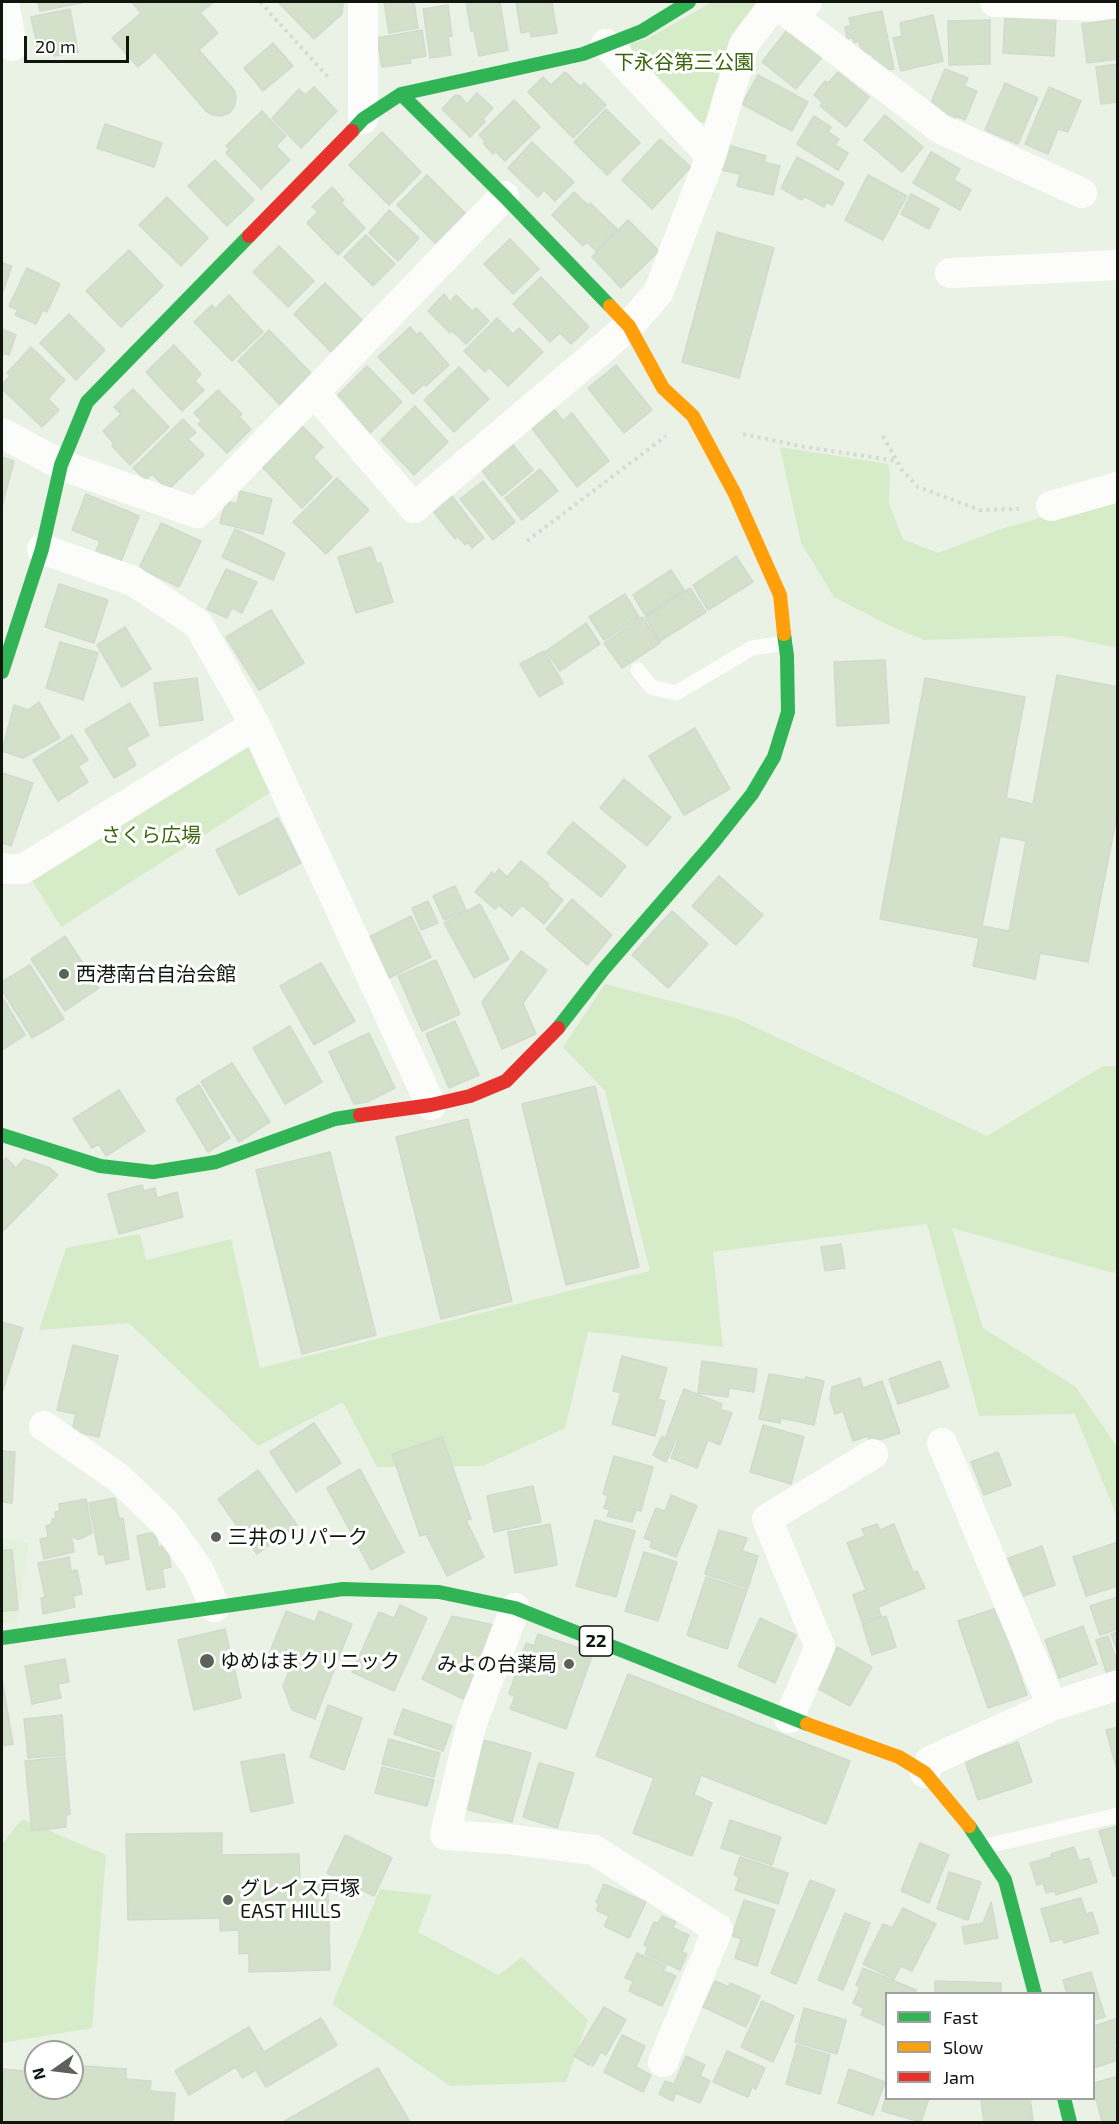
<!DOCTYPE html>
<html>
<head>
<meta charset="utf-8">
<style>
  body { margin:0 }
  #map { position:relative; width:1119px; height:2124px; overflow:hidden; background:#eaf2e6; font-family:"Exo 2",sans-serif }
  canvas { display:block }
  .frame { position:absolute; inset:0; border:3px solid #10150d; pointer-events:none }
  .legend { position:absolute; left:885px; top:1992px; width:210px; height:108px; box-sizing:border-box; background:#fff; border:2px solid #9fa19e; margin:0; padding:8px 10px; list-style:none; font-size:18px; color:#10150d }
  .legend li { display:flex; align-items:center; gap:12px; height:30px }
  .legend b { width:30px; border:2px solid #9fa19e }
  .north { position:absolute; left:24px; top:2040px; width:60px; height:60px; box-sizing:border-box; background:#fff; border:2px solid #9fa19e; border-radius:50%; rotate:256deg; font-size:16px; font-weight:700; line-height:24px; text-align:center; color:#10150d }
  .north::after { content:''; display:block; margin:auto; width:21px; height:27px; background:#5c6259; clip-path:polygon(50% 0,100% 100%,50% 72%,0 100%) }
  .scale { position:absolute; left:24px; top:36px; width:105px; height:27px; box-sizing:border-box; border:3px solid #10150d; border-top:0; padding-left:8px; font-size:18px; line-height:21px; white-space:nowrap; color:#10150d; -webkit-text-stroke:4px #fff; paint-order:stroke }
</style>
</head>
<body>
<div id="map">
<canvas width="1119" height="2124"></canvas>
<div class="frame"></div>
<ul class="legend">
<li><b style="height:8px;background:#30b455"></b>Fast</li>
<li><b style="height:8px;background:#ff9f0a"></b>Slow</li>
<li><b style="height:8px;background:#e5322d"></b>Jam</li>
</ul>
<div class="north">N</div>
<div class="scale">20 m</div>
</div>
<script>
const g = document.querySelector('canvas').getContext('2d');
g.lineJoin = 'round';
function fill(path, color) { g.fillStyle = color; g.fill(path, 'evenodd'); }
function strokePath(path, color, width, dash) { g.strokeStyle = color; g.lineWidth = width; g.lineCap = dash ? 'butt' : 'round'; g.setLineDash(dash || []); g.stroke(path); }
function label(font, color, halo, rows, align = 'center') {
  g.font = font + ' "Exo 2","Noto Sans JP",sans-serif'; g.lineWidth = 6; g.setLineDash([]); g.textBaseline = 'middle'; g.strokeStyle = halo; g.fillStyle = color; for (const [text, x, y, turn = 0] of rows) {
    g.save(); g.translate(x, y); g.rotate((+turn || 0) * Math.PI / 180); g.textAlign = isNaN(turn) ? turn : align; if (halo) g.strokeText(text, 0, 0); g.fillText(text, 0, 0); g.restore();
  }
}
fill(new Path2D(`
  M2,1538l27,5 -12,78 -15,2z`), '#e3f1dc');
fill(new Path2D(`
  M712,2h52l-58,120 -13,2 -62,-63v-18l16,-4z
  M780,447l108,17 2,13 -1,27 14,35 35,14 63,-24 116,-33v152l-54,-12 -139,4 -34,-14 -56,-29 -33,-54z
  M246,740l25,52 -210,135 -30,-48z
  M605,984l131,34 251,118 116,-70h14v203l-4,4 -161,-45 31,100 93,59 41,60v70l-42,-103 -96,2 -52,-192 -214,28 10,95 -135,-15 -23,96 -82,38 -106,1 -34,-65 -85,44 -129,-123 -90,7 27,-82 74,-14 6,26 85,-21 29,129 390,-97 -45,-180 -42,-44z
  M22,1819l84,36 -14,173 -90,15v-199z
  M380,1889l52,6 -14,37 81,43 23,-18 66,63 -22,62 -116,4 -118,-82z`), '#d6ecc8');
const building = new Path2D(`
  M38,2h48l-46,9z
  M132,2h82l-14,11 18,20 -19,17 35,40 2,8 -2,9 -5,6 -8,3 -8,-1 -7,-4 -51,-59 -17,15 -26,-29 29,-25z
  M278,2h65l-1,12 -28,25z
  M384,2h30l4,26 -29,5z
  M466,2h34l8,48 -29,6 -5,-25h-3z
  M516,2h36l5,31 -26,4 -1,-6 -9,2z
  M448,5l4,31 -4,1 3,18 -21,3 -7,-49z
  M70,9l8,43 -24,4 -1,-5 -14,3 -8,-37z
  M882,11l12,58 -12,2 -2,-8 -6,1 -2,-10 -10,2 -3,-15 -5,2 -1,-5 -6,1 -2,-12 6,-1 -2,-8z
  M933,15l10,46 -42,10 -8,-33 9,-2 -2,-13z
  M1005,16l51,2 -2,38 -51,-3z
  M1118,19v40l-31,4 -5,-39z
  M990,20v44l-41,1 -1,-44z
  M788,29l34,28 -26,32 -34,-27z
  M422,30l4,26 -16,3 1,4 -29,4 -5,-29z
  M273,43l20,23 -30,25 -19,-23z
  M1118,64v38l-17,2 -5,-37z
  M945,69l23,9 -4,8 13,5 -12,29 -9,-4 -1,4 -25,-15z
  M565,72l16,15 3,-4 22,22 -33,33 -45,-46 15,-15 8,8z
  M838,72l31,25 -23,30 -26,-21 3,-3 -9,-8 11,-14 3,2z
  M758,75l50,27 -16,29 -50,-27z
  M1005,83l33,15 -20,46 -33,-14z
  M314,87l23,24 -36,37 -29,-30 27,-29 6,6z
  M1049,87l32,14 -13,31 -10,-3 -10,25 -23,-10z
  M477,93l16,15 -10,11 2,3 -15,15 -28,-28 12,-13 5,-1 8,9z
  M514,100l26,27 -35,34 -9,-9 -3,2 -10,-11 2,-2 -6,-6z
  M606,109l34,34 -33,32 -33,-33z
  M262,111l24,25 -10,10 14,14 -29,29 -35,-36 3,-4 -3,-3z
  M885,115l38,32 -21,25 -38,-32z
  M814,116l17,11 -3,5 11,7 -4,6 13,8 -10,17 -41,-26z
  M105,124l57,19 -8,24 -57,-19z
  M382,132l39,40 -32,33 -40,-40z
  M660,139l31,28 -39,42 -30,-29z
  M532,142l42,40 -19,19 -11,-11 -6,7 -30,-29z
  M728,145l38,11 -2,6 16,4 -7,29 -36,-9 3,-12 -18,-4z
  M931,152l29,17 -6,11 17,10 -11,20 -47,-27z
  M797,157l47,26 -12,22 -5,-3 -3,5 -20,-11 -2,4 -21,-12z
  M215,160l39,40 -27,26 -39,-40z
  M427,175l38,38 -30,30 -38,-38z
  M868,175l39,21 -24,44 -38,-20z
  M332,187l12,13 -3,3 24,25 -27,27 -31,-32 11,-11 -6,-5z
  M574,192l14,13 2,-2 27,26 -21,22 -9,-9 -4,4 -31,-31z
  M911,194l28,15 -10,20 -28,-15z
  M167,197l41,41 -27,28 -42,-41z
  M389,210l30,28 -21,23 -29,-28z
  M628,220l31,31 -38,37 -29,-31z
  M717,232l57,16 -35,130 -57,-16z
  M366,235l29,29 -22,22 -29,-29z
  M510,239l29,30 -26,25 -29,-30z
  M279,246l35,35 -26,26 -35,-35z
  M129,250l34,36 -42,41 -35,-36z
  M2,263l10,3 -10,28z
  M27,268l33,16 -13,28 -4,-2 -7,14 -21,-9 3,-5 -9,-4z
  M541,277l48,50 -18,17 -11,-11 -10,9 -37,-38z
  M325,283l38,38 -32,31 -37,-38z
  M444,294l6,8 6,-7 16,16 4,-3 13,13 -23,23 -14,-13 -2,2 -22,-22z
  M229,295l34,37 -31,29 -38,-39 18,-17 3,4z
  M69,314l36,36 -29,30 -36,-37z
  M497,318l16,16 6,-6 24,24 -35,34 -19,-19 -4,5 -21,-21z
  M410,327l7,8 3,-3 29,33 -23,21 -2,-2 -11,10 -35,-37z
  M2,329l14,6 -7,20 -6,-2 -1,4z
  M269,330l42,43 -31,32 -42,-44z
  M174,345l27,29 -6,7 9,9 -22,21 -36,-39z
  M31,347l34,33 -17,19 11,11 -17,17 -40,-38v-4l8,-9 -3,-3z
  M616,365l36,45 -28,23 -36,-45z
  M367,366l35,36 -33,32 -34,-36z
  M459,367l30,32 -35,33 -30,-32z
  M133,389l36,38 -39,38 -18,-19 2,-2 -11,-13 18,-17 -7,-7z
  M218,390l24,24 -3,3 12,12 -24,24 -29,-29 4,-3 -8,-8z
  M415,406l33,36 -34,33 -33,-35z
  M554,409l9,12 9,-8 37,48 -32,26 -46,-60z
  M183,419l13,14 -8,6 16,16 -36,35 -16,-16 -6,6 -13,-12z
  M302,426l21,21 -10,10 19,20 -30,31 -43,-44z
  M510,441l23,29 -31,26 -23,-29z
  M2,457l12,4 -12,45z
  M540,469l18,22 -36,29 -17,-22z
  M337,478l32,32 -43,44 -33,-32z
  M483,481l32,41 -22,18 -33,-41z
  M240,491l32,8 -9,35 -43,-11 6,-22 11,3z
  M86,494l53,22 -19,48 -25,-10 5,-13 -28,-11z
  M452,496l32,42 -12,10 -4,-6 -3,3 -7,-9 -3,3 -22,-28z
  M161,523l40,18 -22,46 -40,-19z
  M235,529l50,24 -12,27 -51,-23z
  M371,547l6,17 4,-1 12,39 -37,11 -18,-56z
  M736,556l17,26 -45,28 -15,-25z
  M226,569l31,13 -15,31 -10,-5 -5,10 -20,-9z
  M671,570l13,20 -39,25 -12,-20z
  M59,584l49,16 -14,43 -49,-16z
  M690,588l16,24 -46,29 -15,-24z
  M625,594l14,23 -35,23 -15,-23z
  M271,610l33,53 -45,27 -33,-53z
  M642,617l18,26 -38,25 -18,-25z
  M586,623l14,21 -40,27 -14,-20z
  M125,627l26,42 -29,18 -25,-42z
  M60,642l38,11 -15,47 -37,-12z
  M544,651l19,32 -24,14 -19,-33z
  M885,660l4,63 -52,3 -3,-64z
  M1057,675l61,12v123l-30,152 -48,-9 -5,26 -62,-13 6,-28 -99,-19 45,-241 100,19 -19,101 27,6zM1000,836l26,5 -17,90 -27,-5z
  M197,678l6,42 -43,6 -6,-43z
  M39,702l21,36 -37,20 -21,-7 12,-46 14,5z
  M130,703l19,32 -23,13 10,17 -22,13 -29,-48z
  M695,728l35,61 -46,26 -35,-59z
  M72,735l16,25 -10,6 10,16 -30,19 -25,-41z
  M2,773l31,10 -22,63 -9,-3z
  M624,779l47,38 -24,29 -47,-38z
  M278,818l23,45 -62,32 -23,-45z
  M573,822l53,44 -25,31 -54,-44z
  M521,861l28,23 -2,2 16,14 -19,24 -22,-19 -10,11 -13,-11 -4,4 -20,-17 17,-20 2,3 5,-6 8,8z
  M719,876l44,39 -27,30 -44,-39z
  M455,886l11,24 -22,10 -11,-24z
  M572,899l40,36 -25,30 -41,-36z
  M428,901l10,22 -17,7 -9,-22z
  M480,904l29,55 -35,19 -30,-55z
  M672,911l36,33 -40,44 -36,-33z
  M411,916l20,41 -42,21 -20,-41z
  M65,936l34,52 -34,23 -34,-52z
  M521,951l26,19 -24,33 13,31 -34,15 -20,-47z
  M436,960l24,54 -38,17 -24,-55z
  M321,963l34,58 -41,24 -34,-59z
  M30,965l34,54 -32,19 -30,-48v-8z
  M2,997l23,38 -23,15z
  M455,1021l24,54 -30,13 -23,-54z
  M290,1026l32,56 -37,22 -32,-56z
  M369,1033l26,55 -28,14 -13,2 -25,-52z
  M232,1063l38,59 -31,20 -38,-60z
  M199,1085l31,53 -22,14 -32,-53z
  M595,1086l44,181 -73,18 -44,-181z
  M119,1090l26,41 -39,25 -7,-12 -7,4 -19,-29z
  M468,1119l44,182 -71,18 -45,-182z
  M330,1152l46,183 -74,19 -46,-184z
  M6,1158l10,10 8,-9 26,9 8,7 -54,55 -2,-2v-65z
  M142,1185l2,6 11,-3 2,10 20,-6 6,25 -64,17 -11,-40z
  M841,1244l4,24 -20,3 -4,-24z
  M2,1322l21,6 -20,62h-1z
  M73,1345l45,11 -19,81 -27,-6 4,-17 -19,-4z
  M622,1356l45,12 -9,31 7,2 -10,35 -43,-12 9,-31 -8,-2z
  M702,1361l55,8 -3,23 -25,-4 -1,9 -30,-4z
  M940,1361l9,26 -51,17 -9,-25z
  M769,1374l36,6 1,-3 18,4 -10,44 -33,-7 -1,5 -21,-4z
  M860,1378l3,10 19,-7 18,52 -30,10 -2,-7 -15,5 -10,-30 -8,3 -5,-15 2,-12z
  M684,1389l38,15 -2,5 12,4 -12,32 -12,-5 -11,28 -26,-10 7,-17 -12,-5z
  M314,1423l27,40 -45,29 -26,-40z
  M763,1425l41,12 -13,47 -41,-12z
  M662,1436l13,6 -9,20 -13,-7z
  M442,1437l29,82 -5,1 18,37 -37,19 -21,-42 -6,2 -28,-82z
  M2,1451l13,1 -3,51 -10,-1z
  M998,1452l13,33 -27,10 -13,-33z
  M614,1456l39,11 -12,44 -5,-1 -4,12 -25,-6 3,-6 -6,-2 4,-12 -5,-2z
  M360,1469l44,83 -33,18 -44,-82z
  M258,1470l39,55 -40,29 -39,-55z
  M533,1486l8,36 -47,10 -7,-36z
  M671,1495l26,11 -21,51 -26,-10 2,-6 -8,-3 12,-30 9,3z
  M115,1498l4,21 4,-1 6,41 -23,5 -2,-10 -5,1 -10,-52z
  M86,1499l6,34 -12,6h-4l-5,-4 3,17 -30,7 -4,-20 8,-2 -2,-11 6,-2v-5h4l-1,-7 5,-1 -1,-7z
  M595,1520l40,11 -19,66 -40,-11z
  M550,1524l7,41 -42,8 -7,-41z
  M877,1524l3,6 14,-6 19,48 4,-1 8,17 -47,19 3,9 -19,6 -9,-27 13,-5 -19,-47 18,-7 -3,-7z
  M719,1530l28,8 -5,13 16,5 -10,32 -43,-14z
  M155,1532l3,15 9,-2 4,22 -9,2 3,18 -18,3 -10,-54z
  M1118,1542v44l-32,10 -13,-39z
  M1042,1546l13,39 -35,12 -14,-38z
  M2,1550h10l6,60 -16,1z
  M644,1552l33,10 -19,59 -33,-10z
  M69,1557l2,14 6,-1 5,24 -9,2 2,11 -32,7 -2,-16 4,-1 -7,-34z
  M706,1577l41,13 -20,59 -40,-14z
  M1118,1597v32l-18,6 -10,-29z
  M400,1605l27,13 -33,73 -42,-19 27,-60 15,6z
  M997,1608l30,87 -39,13 -30,-87z
  M286,1611l29,11 4,-11 33,13 -37,95 -23,-9 -9,-24 8,-20 -23,-9z
  M452,1616l46,10 -35,73 -41,-20z
  M886,1616l10,31 -24,8 -10,-31z
  M760,1618l36,17 -21,48 -37,-17z
  M1083,1626l14,38 -38,14 -14,-38z
  M225,1629l16,69 -47,12 -16,-70z
  M1118,1632v22l-7,-20z
  M538,1634l55,19 -27,76 -56,-20 5,-13 -6,-2 17,-51 8,3z
  M1108,1636l10,28v7l-11,4 -11,-35z
  M837,1647l35,20 -22,39 -35,-19z
  M65,1659l4,23 -11,2 3,14 -29,6 -7,-38z
  M628,1674l222,87 -24,63 -125,-49 -7,20 18,8 -20,53 -59,-23 21,-55 -58,-22z
  M2,1684h1l10,60 -11,2z
  M328,1705l34,13 -18,52 -34,-13z
  M403,1709l49,17 -9,25 -49,-17z
  M62,1715l3,40 -37,3 -4,-39z
  M1118,1727v47l-12,-44z
  M389,1739l51,14 -6,24 -52,-13z
  M484,1740l47,13 -19,69 -46,-13z
  M1018,1742l14,40 -54,18 -13,-39z
  M284,1754l9,49 -42,9 -10,-50z
  M65,1757l5,57 -4,1v12l-34,4 -7,-70z
  M539,1763l35,10 -17,55 -34,-11z
  M382,1767l52,13 -7,26 -52,-13z
  M730,1820l51,17 -9,28 -51,-17z
  M1118,1826v49l-5,1 -14,-45z
  M222,1833v22l77,-1 1,29 28,-1 2,88 -81,2v-19l-10,1v-24l-19,1v-13l-92,2 -2,-86z
  M345,1835l47,23 -18,38 -47,-23z
  M920,1843l29,12 -20,48 -28,-12z
  M1074,1847l5,14 10,-3 8,24 -41,13 -1,-4 -9,2 -3,-10 -6,2 -7,-22 22,-6 -1,-3z
  M740,1857l48,16 -10,31 -43,-14 4,-13 -5,-2z
  M949,1872l32,10 -13,38 -31,-11z
  M810,1880l25,10 -39,94 -25,-11z
  M604,1884l42,18 -17,36 -25,-12 5,-10 -13,-6 3,-6 -3,-2z
  M1081,1898l5,16 6,-2 7,21 -35,10 -2,-4 -11,3 -10,-33z
  M744,1900l31,10 -18,56 -22,-8 6,-19 -9,-3z
  M991,1902l7,36 -33,6 -3,-17 21,-4z
  M903,1908l33,16 -24,47 -11,-5 -7,13 -31,-15 20,-40 9,4z
  M845,1913l25,10 -27,67 -25,-10z
  M662,1916l14,6 -3,6 16,7 -7,17 5,2 -7,16 -35,-16 3,-7 -4,-2 10,-23 4,1z
  M637,1953l29,13 -3,5 13,5 -14,30 -33,-15 4,-10 -8,-3z
  M863,1968l53,22 -1,4h-29v32l-25,-11 3,-7 -11,-5 7,-16 -4,-2z
  M1091,1972l14,45 -11,3v-26h-27l-4,-14z
  M715,1981l14,6 1,-4 30,13 -14,31 -43,-20z
  M935,1981l66,2v11h-66z
  M762,2001l32,15 -21,46 -32,-15z
  M604,2007l22,13 -20,35 -5,-3 -8,14 -3,-3 -1,2 -15,-9z
  M804,2008l42,12 -9,34 -42,-12z
  M321,2018l16,27 -71,42 -10,-17 -14,8 -6,-11 -47,28 -14,-24 74,-44 15,25z
  M1118,2018v25l-4,1 4,16 -24,8v-42z
  M622,2035l23,11 -9,21 15,8 -8,17 -39,-20z
  M797,2045l33,10 -10,39 -34,-10z
  M727,2051l38,17 -9,21 -4,-2 -4,10 -35,-15z
  M686,2056l19,9 -5,11 10,5 -10,22 -24,-10 -3,8 -14,-7 6,-13 9,3z
  M25,2062l11,1v25h36v-23l54,4v10l25,2 -1,10 25,2 -2,29h-171l2,-53 20,2z
  M378,2068l32,54h-127z
  M849,2069l36,13 -12,33 -35,-12z
  M1118,2076v46h-16l-8,-31v-8z
  M886,2095v3h43l-8,24 -39,-11z
  M997,2098h33l3,22 -49,2 -3,-22z`);
fill(building, '#d3e1cb');
strokePath(building, '#d2d9cf', 1.5);
strokePath(new Path2D(`
  M260,2l70,77
  M743,434l57,12 97,15
  M883,436l19,34 16,17 62,23 39,-1
  M527,541l139,-105`), '#d7d9d6', 4, [3, 4.5]);
strokePath(new Path2D(`
  M638,670l13,17 25,6 76,-45 34,-5
  M983,1847l135,-32`), '#fcfdfb', 15);
strokePath(new Path2D(`
  M4,2l8,44
  M995,2l97,4 26,-3
  M775,3l166,126 141,64
  M606,44l105,112
  M363,119v-117
  M950,273l168,-8
  M314,392l100,116 215,-182 29,-33 53,-137 33,-112 31,-41 32,-1
  M2,433l59,32 136,48 307,-317
  M1051,506l67,-19
  M42,549l91,32 65,43 57,101 176,380
  M2,868l6,1h15l232,-144
  M44,1426l75,52 47,46 32,45 17,38
  M942,1443l110,263
  M515,1608l-43,115 -27,112 63,4 86,11 124,79 -55,133
  M789,1718l31,-71 -53,-128 106,-65
  M925,1773l5,-12 122,-55 66,-21`), '#fcfdfb', 30);
strokePath(new Path2D(`
  M401,94l103,102 106,110
  M352,131l11,-12 38,-25 182,-40 59,-23 47,-29
  M2,672l40,-123 19,-84 26,-63 162,-166
  M558,1028l45,-58 110,-127 39,-49 22,-37 14,-45 -1,-56 -3,-22
  M2,1135l98,31 53,6 63,-10 119,-43 25,-4
  M2,1638l341,-49 96,3 76,16 292,116
  M969,1826l36,54 30,114
  M1064,2098l6,24`), '#30b455', 14);
strokePath(new Path2D(`
  M610,306l19,20 34,62 30,28 42,78 45,101 4,39
  M807,1724l92,33 26,16 44,53`), '#ff9f0a', 14);
strokePath(new Path2D(`
  M249,236l103,-105
  M360,1115l71,-10 39,-9 36,-15 52,-53`), '#e5322d', 14);
for (const [x, y, r, color] of [
  [64,974,6,"#5c6259"],
  [216,1537,6,"#5c6259"],
  [207,1661,8,"#5c6259"],
  [569,1664,6,"#5c6259"],
  [228,1900,6,"#5c6259"]
]) { const dot = new Path2D(); dot.arc(x, y, r, 0, 2 * Math.PI); g.fillStyle = color; g.fill(dot); strokePath(dot, '#fff', 2); }
for (const [x, y, w] of [
  [596,1641,33]
]) { const box = new Path2D(); box.roundRect(x - w / 2, y - 15, w, 30, 4.5); g.fillStyle = '#fff'; g.fill(box); strokePath(box, '#10150d', 1.5); }
label('bold 18px', '#10150d', null, [
  ["22",596,1641]
]);
label('20px', '#38660b', '#fff', [
  ["下永谷第三公園",684,62],
  ["さくら広場",151,835]
]);
label('20px', '#10150d', '#fff', [
  ["西港南台自治会館",76,974],
  ["三井のリパーク",228,1537],
  ["ゆめはまクリニック",220,1661],
  ["みよの台薬局",557,1664,"right"],
  ["グレイス戸塚",240,1888],
  ["EAST HILLS",240,1911]
], 'left');
</script>
</body>
</html>
